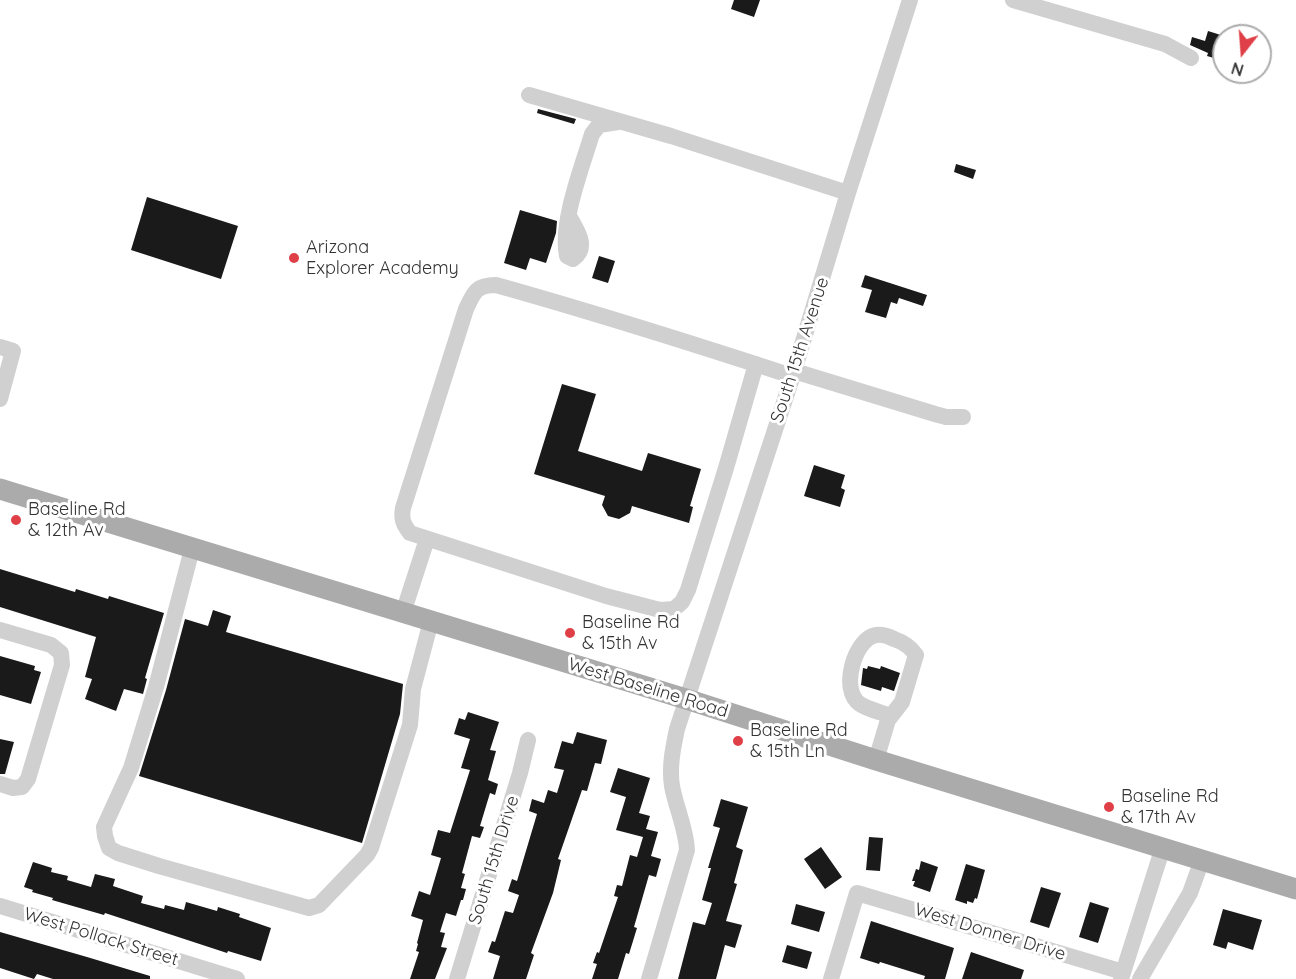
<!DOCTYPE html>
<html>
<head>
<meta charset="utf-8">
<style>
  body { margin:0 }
  #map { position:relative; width:1296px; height:979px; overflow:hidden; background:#fff; font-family:Quicksand,sans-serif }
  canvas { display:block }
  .north { position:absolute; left:1212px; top:24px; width:60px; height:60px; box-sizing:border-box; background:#fff; border:2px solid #adadad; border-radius:50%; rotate:197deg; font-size:16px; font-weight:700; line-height:24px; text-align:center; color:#333 }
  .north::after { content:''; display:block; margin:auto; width:21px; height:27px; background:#df4047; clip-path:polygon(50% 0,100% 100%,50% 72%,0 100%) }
</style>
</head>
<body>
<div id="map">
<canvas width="1296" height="979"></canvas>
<div class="north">N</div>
</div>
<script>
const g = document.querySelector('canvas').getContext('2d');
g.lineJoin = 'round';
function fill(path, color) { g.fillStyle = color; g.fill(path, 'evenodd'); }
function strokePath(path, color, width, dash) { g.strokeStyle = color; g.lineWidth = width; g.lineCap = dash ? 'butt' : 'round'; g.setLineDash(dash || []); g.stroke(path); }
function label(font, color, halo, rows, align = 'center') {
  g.font = font + ' Quicksand,sans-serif'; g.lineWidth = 6; g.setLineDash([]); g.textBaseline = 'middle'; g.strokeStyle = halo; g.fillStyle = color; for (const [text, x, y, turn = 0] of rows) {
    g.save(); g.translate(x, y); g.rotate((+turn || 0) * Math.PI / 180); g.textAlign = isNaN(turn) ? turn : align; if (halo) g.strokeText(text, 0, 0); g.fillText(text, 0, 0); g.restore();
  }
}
fill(new Path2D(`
  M734,0h26l-6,17 -23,-8z
  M1208,31l16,5v25l-17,-5 1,-3 -18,-8 2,-8 13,4z
  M538,109l38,10 -2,5 -37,-11z
  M956,164l20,6 -3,9 -19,-7z
  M147,197l91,29 -17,53 -90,-29z
  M520,210l37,11 -1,12 -10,30 -16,-5 -4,12 -22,-7z
  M599,256l16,5 -7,22 -16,-5z
  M865,275l62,20 -4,11 -24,-8 -2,6 -6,-2 -5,16 -21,-6 7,-22 -11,-3z
  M562,384l34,10 -18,57 64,20 6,-18 53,16 -11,37 3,1 -4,16 -57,-17 -2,7 -11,6 -11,-3 -6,-11 3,-9 -71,-22z
  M814,465l31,10 -4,13 4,2 -5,17 -36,-11z
  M0,569l75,23 1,-3 32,10 1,-3 55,17 -19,65 2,1 -4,15 -19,-5 -8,22 -31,-12 7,-20 -7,-2 11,-40 -96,-30z
  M213,610l18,6 -5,16 177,52 -3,30 -38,129 -223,-67 27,-86 19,-71 23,7z
  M0,656l35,10 -1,4 7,2 -10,32 -31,-9z
  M868,666l12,3 1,-3 19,7 -6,18 -12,-4 -1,4 -20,-6 2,-17 4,1z
  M468,712l31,10 -9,28 6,1 -8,29 10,4 -3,11 -5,-2 -10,33 4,1 -4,11 -8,-2 -10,37 3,1 -4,14 5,1 -3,11h-2l-5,16 -10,-3 -6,19 5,1 -4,14 6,1 -12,31h-25l9,-27 -3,-1 2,-7 -1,-1 6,-23 -12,-4 8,-25 11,4 11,-37 -10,-3 7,-25 12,3 20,-63 -9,-2 9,-29 -16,-5 5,-16 6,2z
  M577,732l30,8 -6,24 -6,-1 -8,28 -5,-1 -24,69 3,1 -8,33 -22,60 3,2 -8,24h-33l7,-23 -12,-4 4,-11 3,1 10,-31 8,2 6,-18 -11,-4 4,-12 5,2 20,-67 -8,-3 3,-12 12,4 4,-13 9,3 7,-23 -10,-2 8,-27 11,3z
  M0,739l14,3 -9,32h-5z
  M618,768l32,10 -11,35 11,3 -4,13 12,3 -7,24 10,3 -5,18 -7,-2 -15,52 3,1 -8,26 -3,-1 -8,26h-26l5,-15 -4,-1 4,-11 2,1 19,-56 -4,-1 3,-11 5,1 8,-31 7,2 6,-20 -27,-7 10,-33 -16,-5z
  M721,799l27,8 -12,40 7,3 -9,33 3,1 -11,37 16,4 -7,23 -10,-3 -9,34h-38l15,-57 12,3 7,-22 -10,-3 9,-32h-3l12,-40 -7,-2z
  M869,837l14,1 -3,33 -14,-1z
  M821,847l21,30 -17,12 -21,-30z
  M921,861l17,6 -8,25 -17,-6 2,-5h-3l4,-12 3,1z
  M33,862l19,6 -1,4 17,4 -1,4 24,7 4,-13 20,5 -2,7 30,10 -2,7 23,6 1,-4 19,5 2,-8 31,9 1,-4 22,7 -1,3 32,11 -10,33 -33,-10 -1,2 -122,-40 -1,2 -52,-15 1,-2 -21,-6 1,-2 -9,-3z
  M966,864l19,6 -8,29 -2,-1 -2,5 -6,-2v3l-12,-4z
  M1041,887l20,6 -12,35 -19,-6z
  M1090,902l19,6 -11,35 -19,-6z
  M796,904l29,8 -6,20 -28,-8z
  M1223,909l39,11 -9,30 -25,-8 -2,7 -13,-4z
  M871,921l83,27 -9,31h-21l1,-3 -45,-14 -1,2 -19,-6z
  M0,932l87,25 63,19v3h-97l-16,-5 -3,5 -34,-11z
  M787,945l25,7 -5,17 -25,-7z
  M971,952l53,18 -3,9h-59z`), '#1a1a1a');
strokePath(new Path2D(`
  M1013,0l152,44 26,14
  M529,95l142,41 177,57
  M569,216c7,13 21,31 4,43l-6,-3c-7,-33 15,-89 25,-122l7,-9 19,-3
  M0,347l13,4 -13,48
  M756,364l-30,104 -38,122 -6,12 -8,7 -14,1 -54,-14 -196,-63c-7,-9 -9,-14 -7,-25l63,-199c8,-17 10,-24 30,-24 100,28 198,59 296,91
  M794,371l141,43 11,3h17
  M192,549l-36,138 -25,81 -27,59 1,9 4,12 9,5 41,13 150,42 10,-3 48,-50 4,-7 39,-123 3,-36 18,-68
  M403,613l24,-74
  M0,630l51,15 10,8 1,12 -34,114 -6,8 -9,1 -13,-4
  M876,760l12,-40 14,-18 14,-47c-6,-9 -13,-13 -22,-16 -6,-3 -12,-5 -18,-4 -21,3 -37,55 -16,69 9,6 21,8 31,12
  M0,906l237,73
  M457,979l63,-206 8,-33
  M649,979l38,-129c-1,-22 -11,-42 -15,-64 -3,-19 1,-38 5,-57l114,-348 57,-188 62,-193
  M831,979l26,-86 266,79
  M1121,979l42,-132
  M1140,979l50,-86 12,-33`), '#d0d0d0', 16);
strokePath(new Path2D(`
  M0,489l686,210 190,61 420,129`), '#ababab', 21);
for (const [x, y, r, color] of [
  [294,258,6,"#df4047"],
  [16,520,6,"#df4047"],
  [570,633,6,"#df4047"],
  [738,741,6,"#df4047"],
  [1109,807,6,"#df4047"]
]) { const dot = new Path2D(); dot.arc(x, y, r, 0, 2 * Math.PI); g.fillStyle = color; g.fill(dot); strokePath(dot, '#fff', 2); }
label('18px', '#333', '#fff', [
  ["Arizona",306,248],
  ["Explorer Academy",306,269],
  ["Baseline Rd",28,510],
  ["& 12th Av",28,531],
  ["Baseline Rd",582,623],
  ["& 15th Av",582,644],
  ["Baseline Rd",750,731],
  ["& 15th Ln",750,752],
  ["Baseline Rd",1121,797],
  ["& 17th Av",1121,818]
], 'left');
label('18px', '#333', '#fff', [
  ["South 15th Avenue",800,350,-72],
  ["West Baseline Road",648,688,17],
  ["South 15th Drive",494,860,-73],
  ["West Donner Drive",990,932,17],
  ["West Pollack Street",101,937,17]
]);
</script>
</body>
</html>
